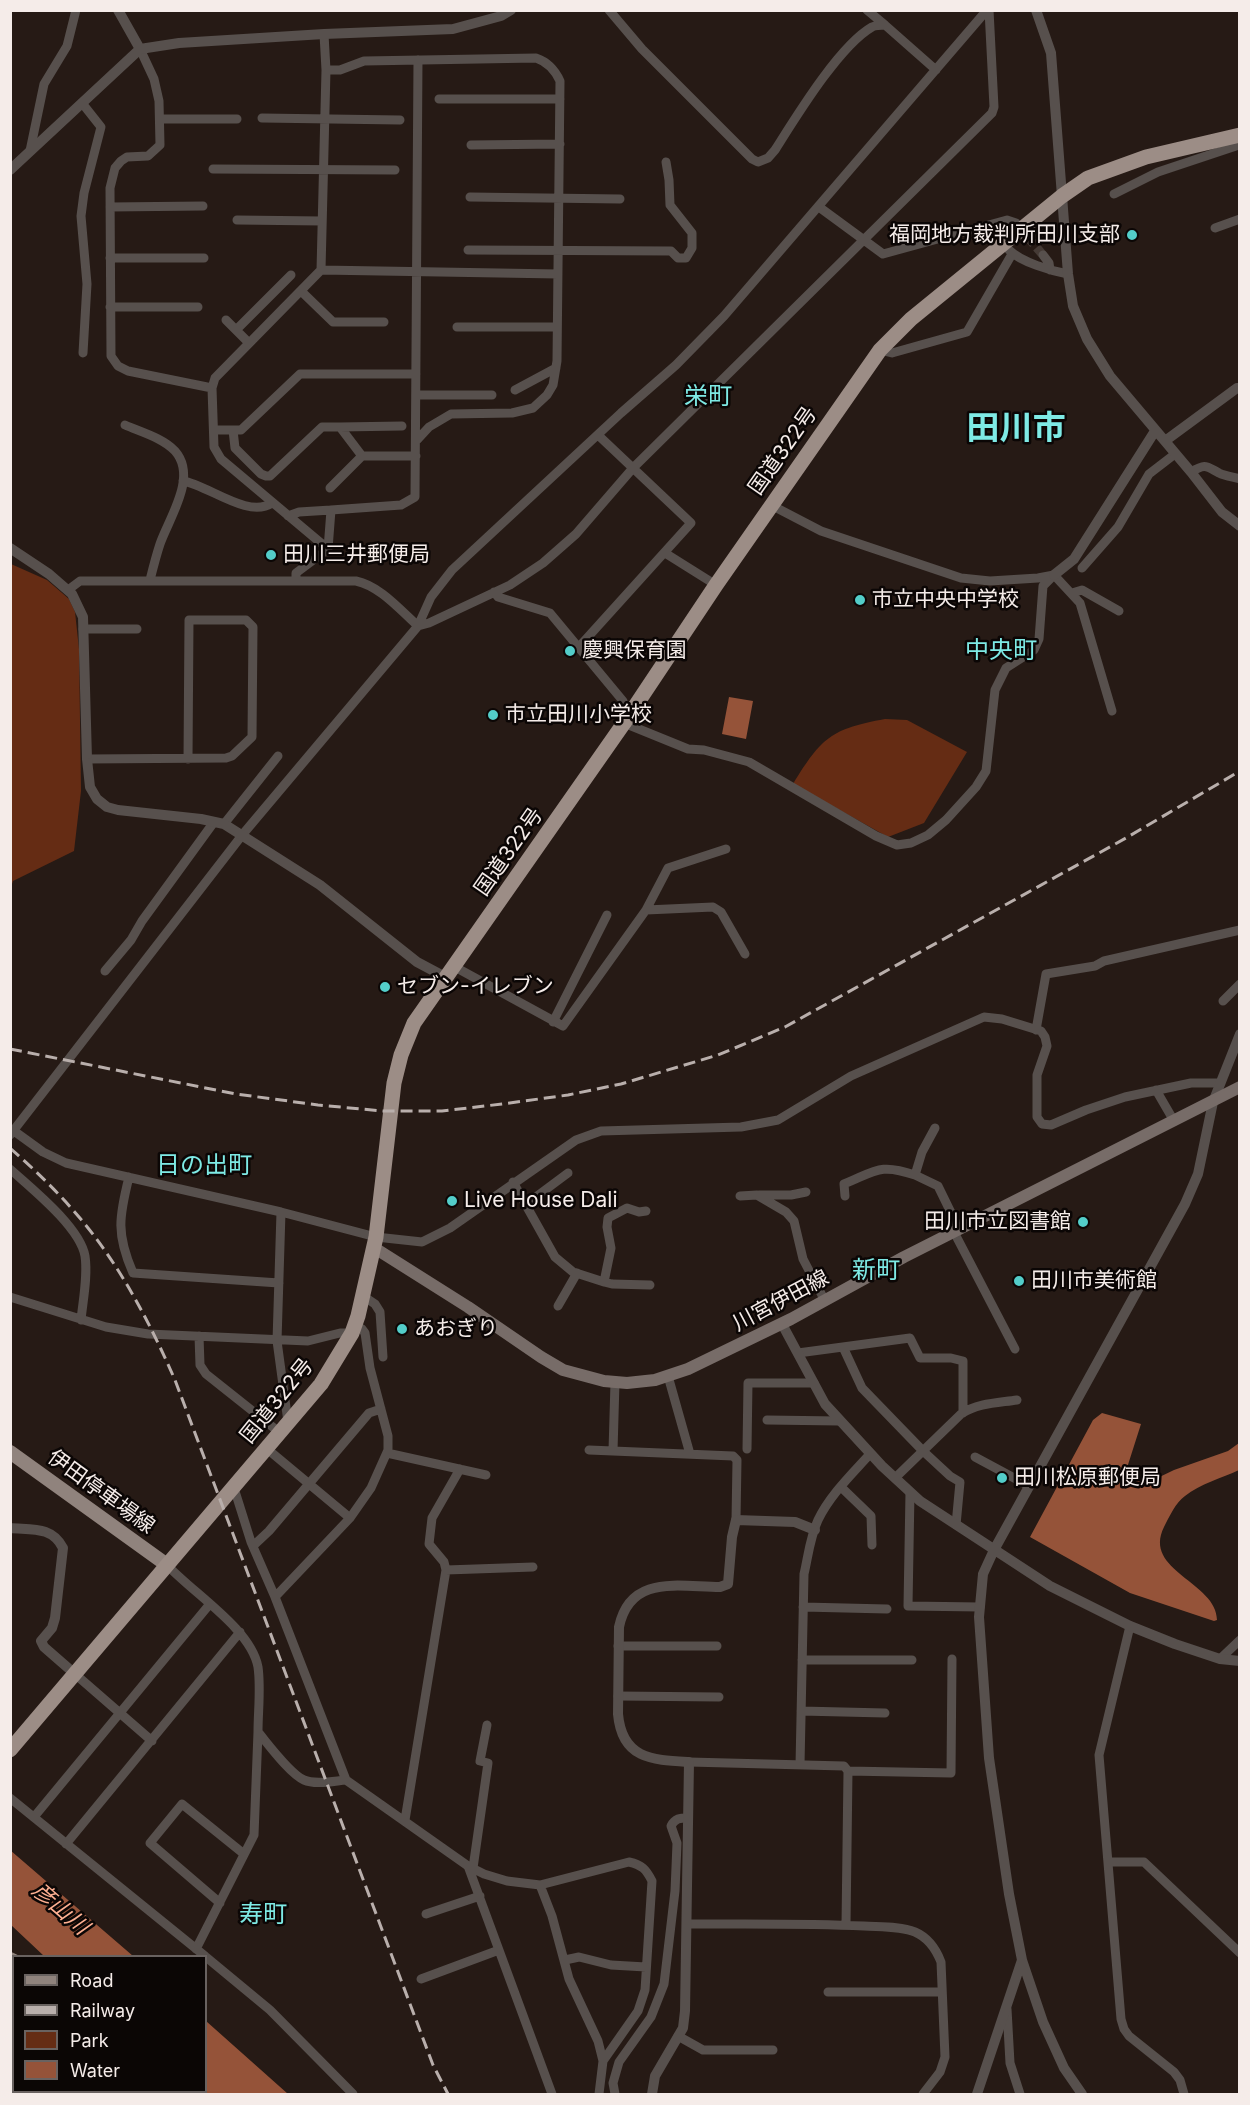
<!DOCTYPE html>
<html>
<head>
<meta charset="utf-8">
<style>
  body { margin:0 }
  #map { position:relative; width:1250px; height:2105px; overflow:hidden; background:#261a15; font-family:Inter,sans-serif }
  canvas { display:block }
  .frame { position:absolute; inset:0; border:12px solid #f5ece9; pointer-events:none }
  .legend { position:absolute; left:12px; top:1955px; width:195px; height:138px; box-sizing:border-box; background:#0b0605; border:2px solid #696260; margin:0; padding:8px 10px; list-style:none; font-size:18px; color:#f5ece9 }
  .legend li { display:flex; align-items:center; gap:12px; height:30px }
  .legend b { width:30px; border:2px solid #696260 }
</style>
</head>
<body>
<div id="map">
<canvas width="1250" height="2105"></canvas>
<div class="frame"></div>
<ul class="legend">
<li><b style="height:8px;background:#90837d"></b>Road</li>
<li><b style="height:8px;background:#b9afac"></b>Railway</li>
<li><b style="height:16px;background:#652c14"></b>Park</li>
<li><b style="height:16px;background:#955339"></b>Water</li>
</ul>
</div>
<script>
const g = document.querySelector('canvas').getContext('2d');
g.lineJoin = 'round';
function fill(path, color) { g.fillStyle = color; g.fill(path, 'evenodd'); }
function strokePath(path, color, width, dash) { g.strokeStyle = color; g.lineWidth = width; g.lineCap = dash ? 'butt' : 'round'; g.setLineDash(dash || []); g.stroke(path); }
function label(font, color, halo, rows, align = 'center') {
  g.font = font + ' Inter,"Noto Sans JP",sans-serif'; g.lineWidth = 5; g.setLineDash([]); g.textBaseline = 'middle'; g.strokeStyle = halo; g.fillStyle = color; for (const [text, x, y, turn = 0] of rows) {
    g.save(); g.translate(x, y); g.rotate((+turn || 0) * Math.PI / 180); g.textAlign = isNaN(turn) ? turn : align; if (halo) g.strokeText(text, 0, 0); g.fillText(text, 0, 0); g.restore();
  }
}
fill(new Path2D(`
  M11,564l36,16 22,19 6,13 4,37 2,142 -7,60 -61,30 -2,6z
  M885,719l22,1 60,32 -43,71 -36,14 -95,-53c29,-47 38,-55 92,-65z`), '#652c14');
fill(new Path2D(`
  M729,697l24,4 -7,38 -24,-5z
  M1102,1413l39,11 -15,47 21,12 27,-13 54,-19 11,-8v27c-17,8 -39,14 -54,26 -9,6 -16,21 -21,31 -22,44 53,55 53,93l-3,1 -84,-28 -100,-56 63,-117z
  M10,1850l123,106h-89l-33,-31z
  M206,2021l82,73h-95l-4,-2h17z`), '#955339');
strokePath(new Path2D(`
  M1019,227l24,28`), '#453a35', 9, [9, 4.5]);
strokePath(new Path2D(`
  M609,10l33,39 110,110 6,3 10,-4 7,-8c21,-33 64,-104 97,-123 4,-2 8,-2 13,-2l51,45
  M867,10l18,15
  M324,34l2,36 -5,200 -106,108 -3,10 2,59 7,12 107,90
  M140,49l14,30 5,22 1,44 -12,11 -21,1 -6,4 -6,7 -5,20 1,168 7,10 10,5 84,17
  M326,70h14l24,-9 172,-3c12,4 19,12 24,23l-3,280 -4,24 -6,10 -14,13 -21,5 -61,1 -22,13 -12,13
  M439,99h121
  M82,103l19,24 -17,66 -3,23 6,68 -4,69
  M262,118l138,2
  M160,119h77
  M471,145l89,-1
  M30,151l14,-67 23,-38 9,-36
  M213,169l182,1
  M1114,194l44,-22 78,-26
  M470,197l150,2
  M110,207l93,-1
  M819,207l64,47 124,-34 9,3
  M237,220l85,1
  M1215,228l25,-9
  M468,250l203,1 7,7h8l6,-10v-15l-22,-28 -1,-25 -3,-18
  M1009,250c12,12 42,21 59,24
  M1043,255l6,8 1,7
  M110,258h94
  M321,270l237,4
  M301,291l32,31h51
  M110,307h88
  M226,320l23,23
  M457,327h100
  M236,330l55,-55
  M880,350l12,3 75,-21 45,-78
  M515,390l41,-22
  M417,395h75
  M125,425c16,7 38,13 50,26 23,26 -6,67 -15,93 -4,12 -7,24 -10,36
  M214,430h27l59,-56h116
  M233,430l2,18 26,26 5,2h4l52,-49h18
  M362,456l-22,-29 62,-1
  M1191,472c15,-9 15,-6 28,1 6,3 14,4 21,6
  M183,481c25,4 65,38 89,22
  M330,488l32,-32h54
  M771,505l50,26 140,47 29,3 48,-3 16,-3
  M288,516l11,-4 32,-2
  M665,553l51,32
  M1082,568l36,-41 31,-53 26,-20
  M1054,575l26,28 32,108
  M296,580v-7l32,-24 3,-39 70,-5 14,-8 3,-437
  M68,590l12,-9h276c24,5 44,29 62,45
  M494,592l4,5 52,16 73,88 1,22 64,26 16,1 45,12 127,74 21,9 14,-2 17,-8 18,-15 30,-33 10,-16 9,-81 11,-22 28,-18 5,-11 4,-53 11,-11
  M1072,593l10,-3 37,21
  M418,626l11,-3 81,-38 33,-22 33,-29 57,-66 359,-355 2,-6 -5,-97
  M83,629h54
  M578,648l113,-125 -93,-88
  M87,759l139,-1 6,-2 20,-19 1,-110 -7,-7h-57l-1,139
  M224,824l54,-68
  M646,910l22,-42 58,-19
  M455,967l108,59 83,-116 67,-3 8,5 24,42
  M105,971l26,-31 11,-19 72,-99
  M1223,1001l17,-17
  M553,1022l54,-107
  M1036,1030l10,-56 49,-8 9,-5 136,-31
  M1156,1090l18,31
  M935,1128l-13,24 -7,23 23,11 21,43
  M14,1131l29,21 23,11 215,49 95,25 46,5 28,-14 126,-88 25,-9 140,-4 37,-7 73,-44 133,-59 18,2 39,12 4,6 2,9 -10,29v42l5,7 9,1 35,-15 39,-13 66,-14h28
  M10,1135l233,-301 175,-208 13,-29 21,-27 169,-157 55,-48 48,-49 263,-306
  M10,1169c21,19 70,58 75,87 3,20 -2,44 -4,64
  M129,1177c-10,40 -13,57 4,96l146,10
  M513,1182l42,75 18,15 31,10 7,-34 -4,-21 1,-9 19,-10 12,4 7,-1
  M759,1195h32l15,-3
  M740,1196l17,-1 29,17 8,9 9,38 22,42
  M845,1196l-1,-12c32,-13 36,-21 71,-9
  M525,1205l43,-32
  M281,1212l-4,129 11,81
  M954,1232l61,117
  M604,1282l8,2 38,1
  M363,1296l12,8 5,8 3,45
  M10,1297l96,30 42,7 160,7 32,-8h12
  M558,1306l19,-33
  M199,1336l1,29 6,9 73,58
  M843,1347l19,41 61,63 27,25 10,6 -4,43
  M798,1353l112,-15 10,20h31l12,3v52
  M668,1376l22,78
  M767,1420l72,1
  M266,1448l84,70
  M747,1449l1,-66h66
  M589,1450l144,6 4,4 -1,60
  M613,1451l2,-69
  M387,1453l99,22
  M975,1457l54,29
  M460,1469l-28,49 -3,26 15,18 2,8 87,-3
  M895,1478l66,-64c17,-11 36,-11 56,-14
  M841,1487l30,29 1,29
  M234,1488l17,54 24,55 71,183 122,86 16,8 23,7 33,4 89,-23c13,3 17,7 23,19l-7,109 -7,21 -35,50 -4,33
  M910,1492l-2,114 72,1
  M253,1546l16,-15 100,-118 12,-4
  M167,1565c27,29 84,64 91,102 3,21 0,44 0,65 10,12 32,42 46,48 11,5 30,1 42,0
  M275,1597l75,-79 21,-30 17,-38v-14l-18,-68 -5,-35 -3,-4 -7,-4
  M803,1607l84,2
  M1130,1626l-31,129 22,264 3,10 5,7 45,36 6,8 4,14
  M618,1646h99
  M1220,1659l20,-19
  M802,1660h110
  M75,1674l77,67
  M618,1696l101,1
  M801,1711l84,2
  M689,1762l155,4 4,5 -2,154
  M800,1765l4,-191c4,-17 6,-37 14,-54 12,-25 34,-46 52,-66
  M848,1771l103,2 1,-114
  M10,1798l195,158
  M34,1817l175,-212
  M405,1820l41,-250
  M66,1844l174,-212
  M1108,1862h36l96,91
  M468,1866l84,228
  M473,1868l15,-105 -8,-2 7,-36
  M540,1885l12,31 17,63 29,62 5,20
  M220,1903l-70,-60 32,-39 62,50
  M426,1914l54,-18
  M688,1924c58,0 118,-1 176,2 17,1 36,0 51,6 14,6 21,17 26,30l4,95 -5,15 -17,22
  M196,1949l58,-114 4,-103
  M206,1957l64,53 83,84
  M565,1960l14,-3 32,8 35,2
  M421,1979l78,-29
  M828,1992h114
  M1007,2009l3,54 10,31
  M10,2034l4,-3
  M678,2036l25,14h70
  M85,2092l2,2
  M615,2094l-2,-11 6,-21 32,-45 13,-33 11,-93 2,-48 -6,-17c4,-8 9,-8 17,-8`), '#57504d', 9);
strokePath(new Path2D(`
  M118,10l22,39
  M1036,10l15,43 17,221 5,32 14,33 23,37 81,96 31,40 18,14
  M10,170l130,-121 39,-6 145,-9 129,-5 48,-13 10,-6
  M1165,441l72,-53
  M10,548l39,26 23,20 11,23 4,142 3,28 7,12 10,8 11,3 83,9 23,5 96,61 97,77 30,16
  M1054,575l20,-16 81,-128
  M782,1324l43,80 57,62 38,35 130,85 80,40 45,18 45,15 20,2
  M10,1528c22,2 42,-2 53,20l-8,70 -3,10 -11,13 3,6 31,27
  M652,2094l3,-18 28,-48 2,-17 4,-249c-37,-2 -67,-3 -71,-48l1,-87c11,-53 60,-40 101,-40l8,-3 4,-47 4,-17 59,2 20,8
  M977,2094l45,-134
  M1082,2094l-18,-26 -21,-46 -21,-62 -13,-66 -20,-136 -10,-141 4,-43 11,-24 191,-346 13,-30 15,-72 27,-68`), '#57504d', 10);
strokePath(new Path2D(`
  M373,1247l95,60 73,50 22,13 41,11 23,2 28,-3 33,-11 103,-50 113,-62 336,-170`), '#776c68', 12);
strokePath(new Path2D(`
  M10,1452l157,113
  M10,1959l4,2
  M150,2092l3,2`), '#90837d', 14);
strokePath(new Path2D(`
  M10,1750l311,-366 31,-51 6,-17 18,-79 18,-154 7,-28 13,-32 210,-300 92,-138 164,-235 31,-31 151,-123 26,-18 58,-21 94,-22`), '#9c8d86', 15);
strokePath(new Path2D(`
  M10,1049l226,45 82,11 65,6h59l60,-7 66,-9 53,-11 97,-29 67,-28 341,-189 114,-67
  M10,1148c25,22 48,44 69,69 41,48 71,106 96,163l258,685 15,29`), '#b9afac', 3, [12, 6]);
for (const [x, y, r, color] of [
  [1132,235,6,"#53cdc9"],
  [271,555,6,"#53cdc9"],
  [860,600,6,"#53cdc9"],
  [570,651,6,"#53cdc9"],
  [493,715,6,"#53cdc9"],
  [385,987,6,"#53cdc9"],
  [452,1201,6,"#53cdc9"],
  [1083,1222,6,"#53cdc9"],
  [1019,1281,6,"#53cdc9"],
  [402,1329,6,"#53cdc9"],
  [1002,1478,6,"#53cdc9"]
]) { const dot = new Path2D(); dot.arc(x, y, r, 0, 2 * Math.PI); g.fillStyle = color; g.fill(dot); strokePath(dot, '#0b0605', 2); }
label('21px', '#f5ece9', '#0b0605', [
  ["福岡地方裁判所田川支部",1120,235,"right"],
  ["田川三井郵便局",283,555],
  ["市立中央中学校",872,600],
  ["慶興保育園",582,651],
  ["市立田川小学校",505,715],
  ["セブン-イレブン",397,987],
  ["Live House Dali",464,1201],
  ["田川市立図書館",1071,1222,"right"],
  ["田川市美術館",1031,1281],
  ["あおぎり",414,1329],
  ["田川松原郵便局",1014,1478]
], 'left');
label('21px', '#f5ece9', '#0b0605', [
  ["国道322号",783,451,-55],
  ["国道322号",509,852,-55],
  ["川宮伊田線",781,1301,-28],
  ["国道322号",277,1401,-51],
  ["伊田停車場線",101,1492,36]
]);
label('italic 22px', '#feb092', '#0b0605', [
  ["彦山川",60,1909,41]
]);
label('24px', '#7eeae5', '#0b0605', [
  ["栄町",708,397],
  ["中央町",1001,651],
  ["日の出町",204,1166],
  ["新町",876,1271],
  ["寿町",263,1915]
]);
label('bold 33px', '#7eeae5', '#0b0605', [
  ["田川市",1016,429]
]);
</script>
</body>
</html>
